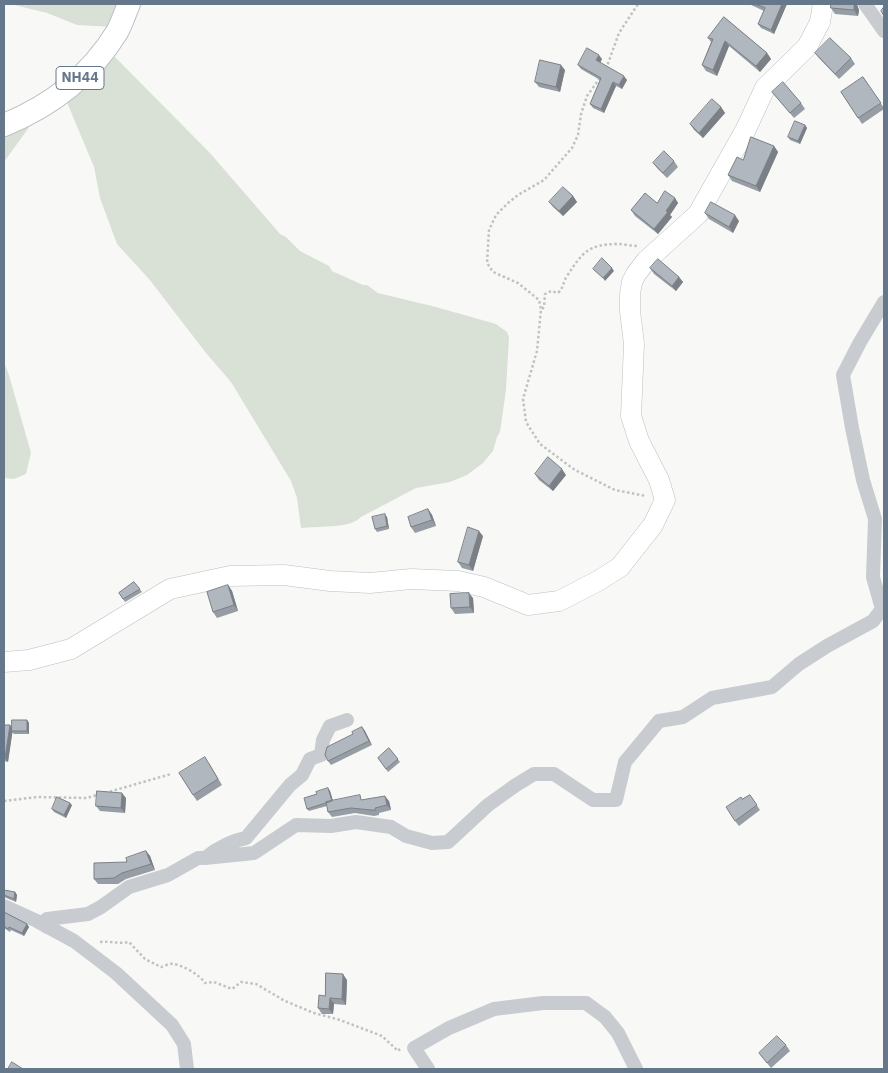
<!DOCTYPE html>
<html>
<head>
<meta charset="utf-8">
<style>
  body { margin:0 }
  #map { position:relative; width:888px; height:1073px; overflow:hidden; background:#f8f9f6; font-family:"IBM Plex Sans",sans-serif }
  canvas { display:block }
  .frame { position:absolute; inset:0; border:5px solid #65778a; pointer-events:none }
</style>
</head>
<body>
<div id="map">
<canvas width="888" height="1073"></canvas>
<div class="frame"></div>
</div>
<script>
const g = document.querySelector('canvas').getContext('2d');
g.lineJoin = 'round';
function fill(path, color) { g.fillStyle = color; g.fill(path, 'evenodd'); }
function strokePath(path, color, width, dash) { g.strokeStyle = color; g.lineWidth = width; g.lineCap = dash ? 'butt' : 'round'; g.setLineDash(dash || []); g.stroke(path); }
function label(font, color, halo, rows, align = 'center') {
  g.font = font + ' "IBM Plex Sans",sans-serif'; g.lineWidth = 5; g.setLineDash([]); g.textBaseline = 'middle'; g.strokeStyle = halo; g.fillStyle = color; for (const [text, x, y, turn = 0] of rows) {
    g.save(); g.translate(x, y); g.rotate((+turn || 0) * Math.PI / 180); g.textAlign = isNaN(turn) ? turn : align; if (halo) g.strokeText(text, 0, 0); g.fillText(text, 0, 0); g.restore();
  }
}
fill(new Path2D(`
  M10,4h114l-10,23 -37,-2 -30,-12z
  M114,56l96,97 70,81 6,3 14,14 29,15 3,5 31,14h4l11,8 58,14 60,17 11,8 2,5 -3,53 -6,42 -3,5 -4,14 -10,12 -16,12 -17,7 -34,6 -55,29c-10,12 -45,9 -60,11l-4,-30 -6,-17 -60,-99 -25,-29 -57,-74 -32,-35 -17,-46 -6,-31 -28,-67 23,-17z
  M35,119l-31,43v-31z
  M4,362l5,13 22,78 -5,21 -12,5 -10,-1z`), '#d9e1d6');
const secondary = new Path2D(`
  M4,662l25,-2 42,-11 99,-60 60,-13 54,-1 46,6 40,2 41,-4 47,2 26,6 44,18 31,-4 39,-20 22,-14 33,-42 12,-25 -6,-20 -20,-39 -8,-25 3,-72 -4,-33v-17l2,-12 4,-8 10,-13 52,-47 48,-85 19,-41 42,-41 13,-25 3,-18`);
const primary = new Path2D(`
  M4,125c47,-19 86,-49 113,-93 5,-9 8,-19 12,-28`);
strokePath(secondary, '#babfc4', 21);
strokePath(primary, '#bbbfc3', 24);
strokePath(new Path2D(`
  M606,69l13,-36 19,-29
  M600,78l-13,18 -6,18 -3,21 -6,13 -28,32 -26,15 -10,8 -12,12 -7,15 -2,33 6,9 25,11 21,17 2,9 -4,42 -14,48 3,23 14,22 35,26 40,20 31,6
  M542,309l2,-2 1,-13 6,-3 7,2c6,-6 5,-11 9,-17 15,-23 21,-32 51,-32 6,0 13,2 20,2
  M105,793l66,-19
  M4,801l33,-4 50,1 13,-4
  M100,942c10,-1 18,2 29,0l16,17 16,8c3,-1 9,-4 12,-3 10,1 27,11 32,19l9,-1 18,7 9,-7 15,2 29,17 29,12 26,7 42,16 16,15 2,-2`), '#bfc2c4', 2.5, [2.5, 2.5]);
strokePath(new Path2D(`
  M865,4l19,27
  M205,858l49,-5 42,-28 35,1 25,-4 35,5 15,9 26,7 16,-1 40,-37 28,-20 18,-11h20l39,26h23l9,-38 34,-41 24,-4 29,-19 60,-11 27,-23 28,-18 46,-25 9,-12 -9,-32 2,-58 -12,-39 -11,-52 -9,-53 17,-33 24,-40
  M4,906l33,15 37,20 42,32 56,52 12,19 3,25
  M47,927v-8l41,-5 13,-7 28,-20 39,-12 30,-17h7c13,-10 25,-17 41,-20l44,-53 12,-10 8,-16 11,-4 2,-15 7,-14 17,-6
  M428,1069l-14,-21 35,-20 45,-19 49,-6h43l19,14 13,16 18,36`), '#c8ccd0', 14);
strokePath(secondary, '#fff', 20);
strokePath(primary, '#fff', 22);
fill(new Path2D(`
  M749,4h38l-13,30 -13,-6 -3,-4 6,-13z
  M856,4l3,6 -1,6 -23,-2 -4,-6z
  M724,17l43,36 4,6 -11,13 -31,-26 -12,30 -11,-5 -4,-6 9,-23 -3,-4z
  M815,53l36,5 4,6 -16,15 -20,-21z
  M602,59l-2,4 27,17 -5,9 -6,-3 -12,27 -11,-5 -3,-4 10,-24 -19,-11 -3,-4z
  M565,70l-5,22 -21,-5 -4,-5z
  M863,77l21,31v1l-22,15 -21,-32z
  M772,92l29,11 4,6 -11,9z
  M721,107l4,6 -22,25 -9,-8 -4,-6z
  M805,125l2,3 -7,16 -10,-4 -2,-3z
  M774,146l4,6 -18,40 -28,-11 -4,-6z
  M674,161l4,6 -11,11 -10,-10 -4,-5z
  M573,196l4,6 -14,14 -10,-9 -4,-5z
  M675,198l3,5 -8,12 2,2 -14,17 -23,-18 -4,-6z
  M705,213l34,8 -6,12 -24,-14z
  M650,268l29,9 4,5 -7,9 -22,-17z
  M535,474l31,1 -13,16 -14,-11z
  M428,509l4,6 4,11 -21,7 -4,-6z
  M387,517l2,12 -12,3 -2,-3z
  M483,536l-10,35 -11,-3 -4,-6z
  M134,582l8,10 -17,10 -6,-9z
  M228,585l4,6 6,20 -21,7 -4,-6z
  M473,598l1,15 -19,1 -4,-6z
  M27,720l2,3v11h-15l-2,-2 -4,30 -4,-1v-36h6l2,3z
  M362,727l3,4 7,14 -41,20 -3,-4 25,-27z
  M389,748l11,14 -12,10 -10,-14z
  M209,763l13,22 -25,16 -4,-6z
  M328,788l2,3 3,10 30,-1 26,1 2,9 -12,3v2l-5,1 -19,-3 -23,4 -4,-5 -1,-6 -18,5 -2,-2 10,-15z
  M750,795l10,15 -21,16 -4,-5 7,-22z
  M126,798l-1,15 -25,-2 -4,-5z
  M72,805l-6,13 -12,-6 -2,-3z
  M146,851l4,5 5,14 -29,9 -8,5h-20l-4,-5 33,-17z
  M4,890l11,2 2,3 -1,7 -12,-5z
  M4,912l23,12 2,3 -5,9 -13,-6 -1,2 -6,-4z
  M347,980l-1,25 -12,-1 -1,10h-11l-4,-6 7,-12z
  M786,1045l4,6 -19,17 -12,-15z`), '#979da4');
fill(new Path2D(`
  M782,4h5l-13,30 -3,-4z
  M854,4h3l2,6 -1,6 -4,-6z
  M725,41l4,5 -12,30 -4,-6z
  M767,53l4,6 -11,13 -4,-6z
  M599,55l3,4 -3,6 -3,-5z
  M561,65l4,5 -5,22 -4,-5z
  M624,76l3,4 -5,9 -3,-4z
  M613,82l3,4 -12,27 -3,-4z
  M721,107l4,6 -22,25 -4,-5z
  M805,125l2,3 -7,16 -2,-3z
  M774,146l4,6 -18,40 -4,-6z
  M573,196l4,6 -14,14 -4,-5z
  M675,198l3,5 -8,12 2,2 -14,17 -4,-5z
  M735,215l4,6 -6,12 -4,-6z
  M612,268l2,3 -9,10 -2,-3z
  M679,277l4,5 -7,9 -4,-5z
  M562,469l4,6 -13,16 -4,-5z
  M428,509l4,6 4,11 -4,-6z
  M385,514l2,3 2,12 -2,-3z
  M479,531l4,5 -10,35 -4,-6z
  M228,585l4,6 6,20 -4,-6z
  M469,593l4,5 1,15 -4,-6z
  M27,720l2,3v11l-2,-3z
  M10,725l3,4 -5,33 -3,-4z
  M362,727l3,4 7,14 -3,-4z
  M328,788l2,3 4,13 -2,-3z
  M122,793l4,5 -1,15 -4,-5z
  M385,796l4,5 2,9 -4,-5z
  M70,803l2,2 -6,13 -2,-3z
  M146,851l4,5 5,14 -4,-6z
  M15,892l2,3 -1,7 -2,-3z
  M27,924l2,3 -5,9 -2,-3z
  M343,974l4,6 -1,25 -4,-6z
  M330,998l4,6 -1,10 -4,-5z`), '#7b8086');
const building = new Path2D(`
  M755,4h27l-11,26 -13,-6 7,-16z
  M831,4h23v6l-23,-2z
  M884,7v9l-3,-5z
  M724,17l43,36 -11,13 -31,-25 -12,29 -11,-5 11,-26 -5,-1z
  M830,38l21,20 -16,16 -20,-21z
  M587,48l12,7 -3,5 28,16 -5,9 -6,-3 -12,27 -11,-5 11,-26 -23,-13z
  M540,60l21,5 -5,22 -21,-5z
  M863,77l18,26 -23,15 -17,-26z
  M783,82l18,21 -11,10 -18,-21z
  M712,99l9,8 -22,26 -9,-9z
  M795,121l10,4 -7,16 -10,-4z
  M751,137l23,9 -18,40 -28,-11 9,-18 6,3z
  M664,151l10,10 -11,12 -10,-10z
  M563,187l10,9 -14,15 -10,-9z
  M665,191l10,7 -9,13 2,1 -14,17 -23,-19 14,-17 12,10z
  M711,202l24,13 -6,12 -24,-14z
  M602,258l10,10 -9,10 -10,-9z
  M658,259l21,18 -7,9 -22,-18z
  M548,457l14,12 -13,17 -14,-12z
  M428,509l4,11 -21,7 -3,-10z
  M385,514l2,12 -12,3 -3,-12z
  M468,527l11,4 -10,34 -11,-3z
  M134,582l6,7 -17,10 -4,-6z
  M228,585l6,20 -21,7 -6,-20z
  M469,593l1,14 -19,1 -1,-14z
  M12,720h15v11h-15z
  M4,725h6l-5,33 -1,-1z
  M362,727l7,14 -41,20 -3,-6 2,-8 26,-13 -1,-2z
  M389,748l9,11 -12,10 -8,-11z
  M205,757l13,22 -25,16 -14,-22z
  M328,788l4,13 -25,8 -3,-11 13,-4 -1,-2z
  M97,791l25,2 -1,15 -25,-2z
  M360,795l1,5 24,-4 2,9 -12,3 1,2h-5l-20,-2 -23,4 -2,-10z
  M750,795l7,10 -22,16 -9,-14 15,-10 1,2z
  M57,797l13,6 -6,12 -12,-6z
  M146,851l5,13 -29,9 -8,5 -20,1v-16l33,-1 -1,-4z
  M4,890l11,2 -1,7 -10,-4z
  M4,912l23,12 -5,9 -13,-6 -1,2 -4,-3z
  M326,973l17,1 -1,25 -12,-1 -1,11 -11,-1 1,-13 6,1z
  M777,1036l9,9 -19,18 -8,-10z
  M12,1062l11,7h-15z`);
fill(building, '#b0b7bf');
strokePath(building, '#7b8086', 1);
for (const [x, y, w] of [
  [80,78,48]
]) { const box = new Path2D(); box.roundRect(x - w / 2, y - 11.5, w, 23, 4); g.fillStyle = '#fff'; g.fill(box); strokePath(box, '#65778a', 1); }
label('bold 14px', '#65778a', null, [
  ["NH44",80,78]
]);
</script>
</body>
</html>
